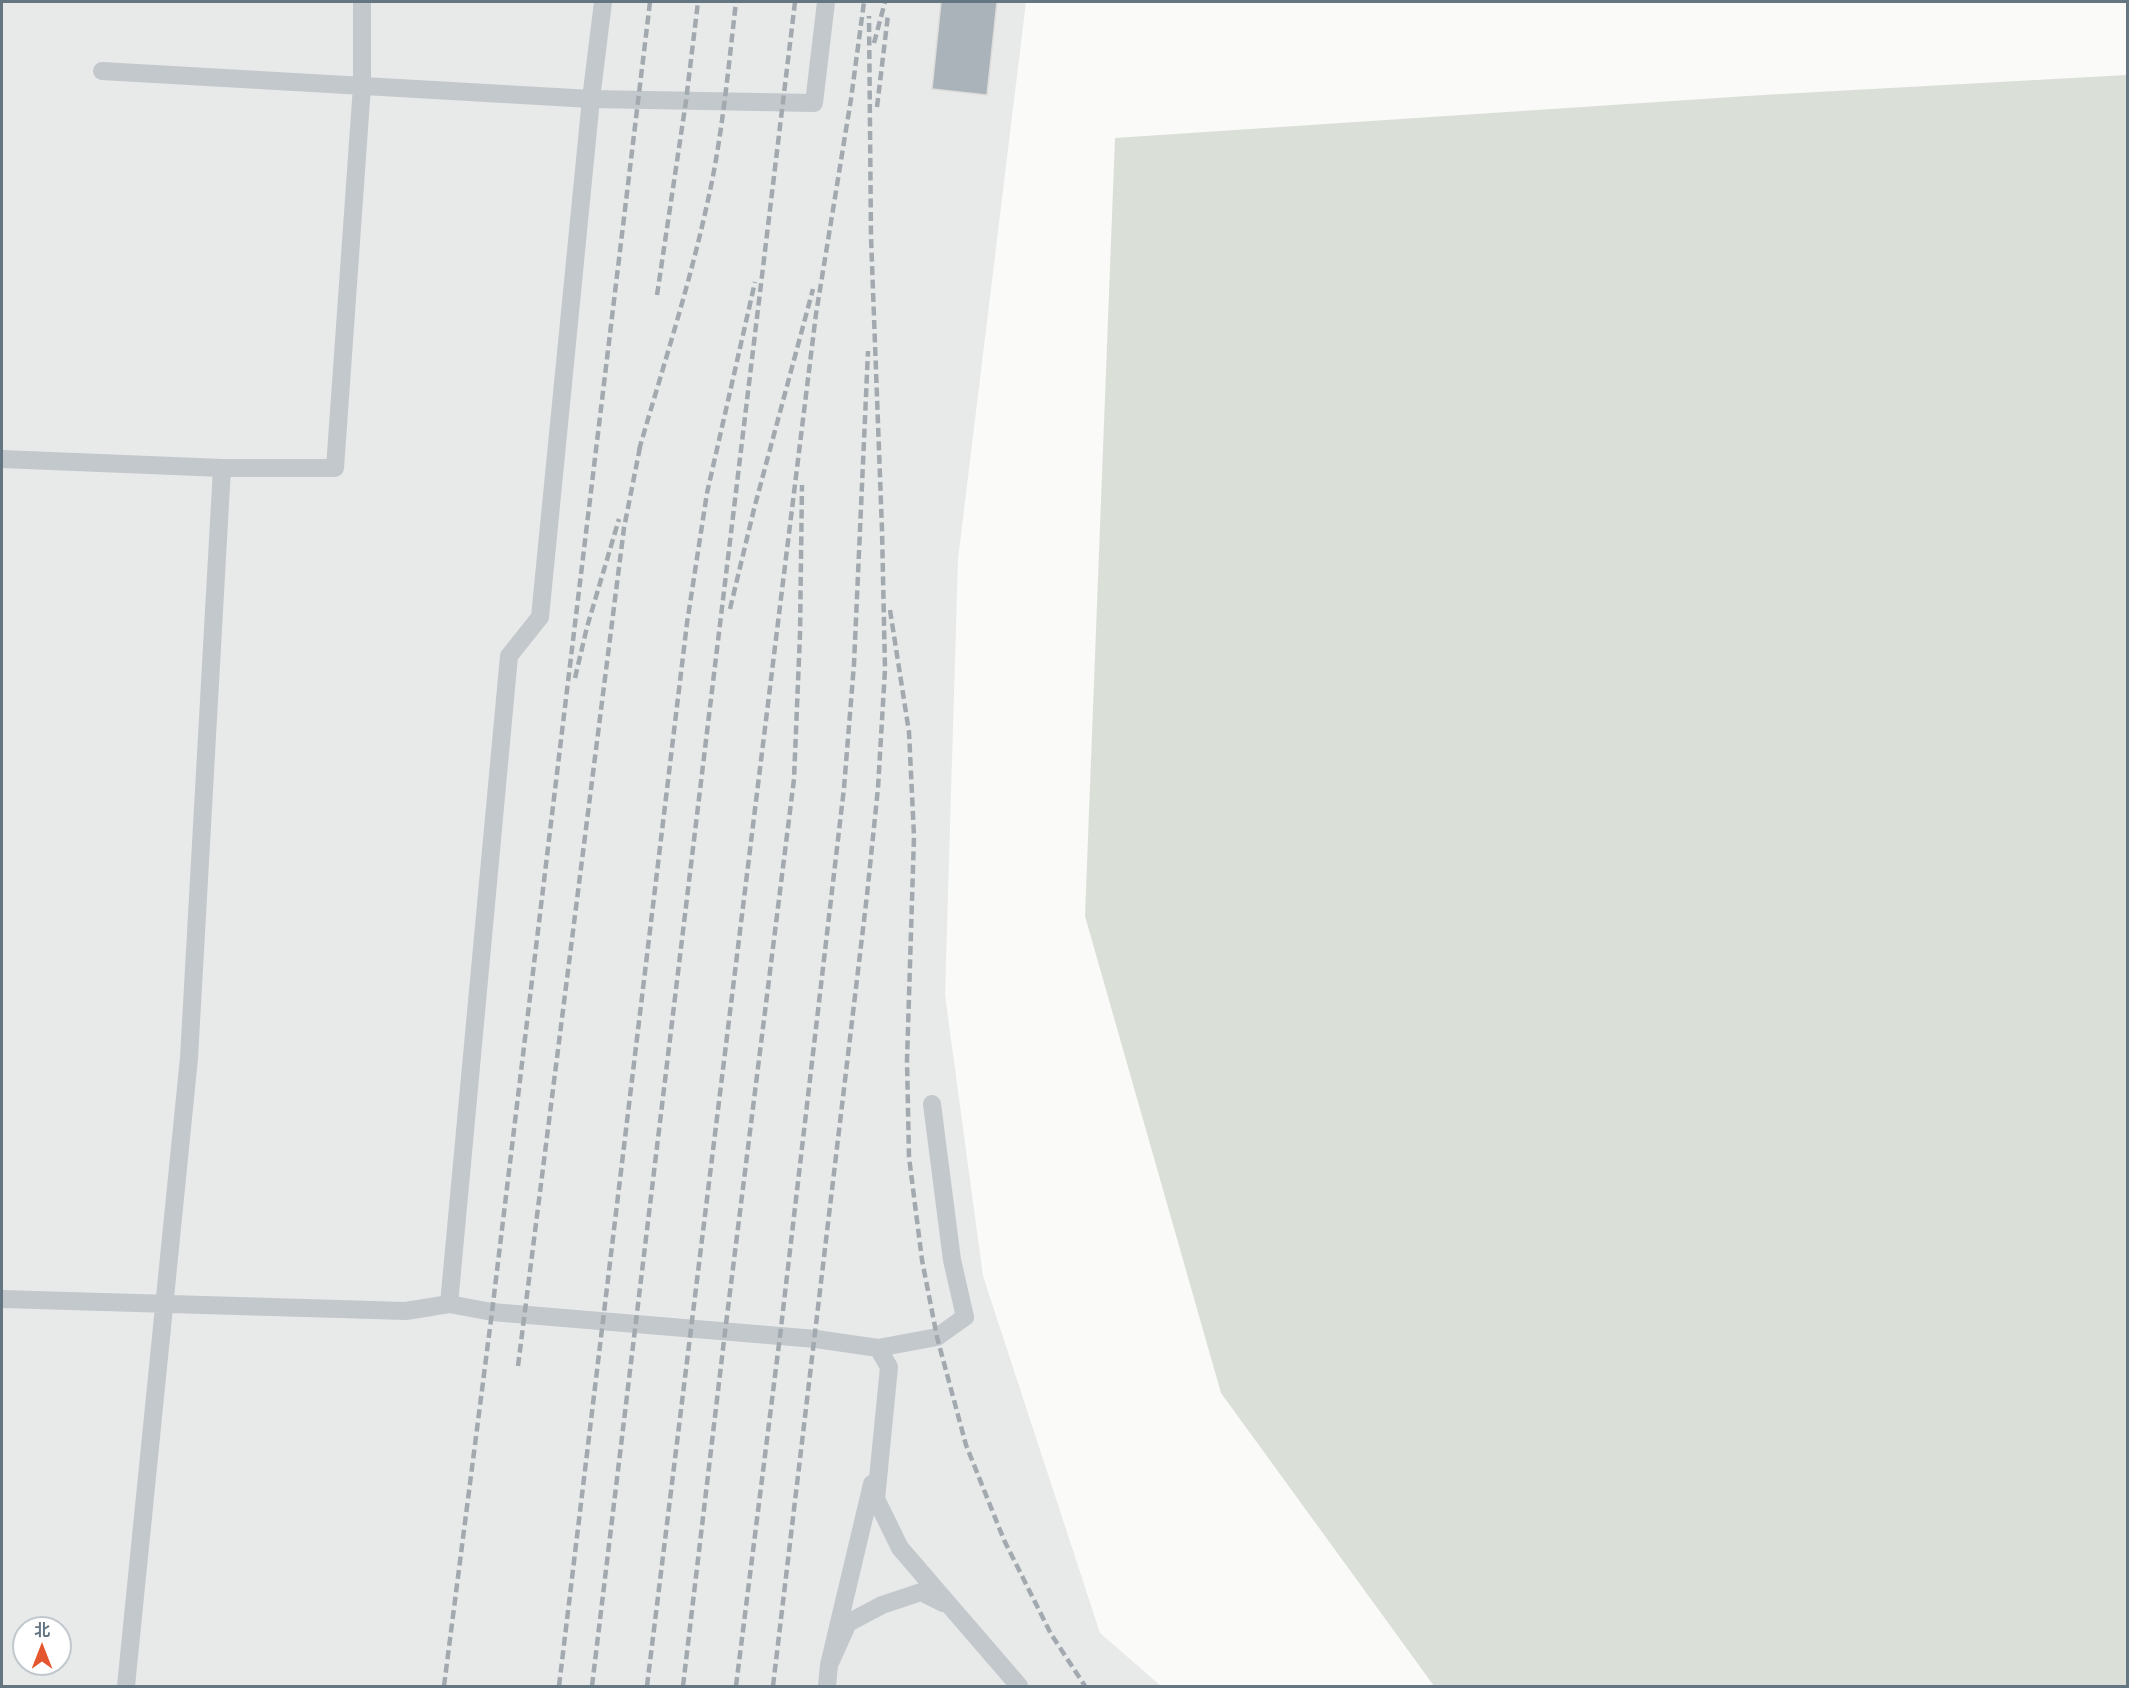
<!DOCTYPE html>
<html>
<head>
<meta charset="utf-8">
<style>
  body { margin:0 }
  #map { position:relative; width:2129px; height:1688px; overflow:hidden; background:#fafaf8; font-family:Ubuntu,"Noto Sans SC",sans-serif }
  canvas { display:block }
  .frame { position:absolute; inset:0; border:3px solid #657683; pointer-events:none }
  .north { position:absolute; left:12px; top:1616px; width:60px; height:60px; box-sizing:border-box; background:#fff; border:2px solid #c1c8cd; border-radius:50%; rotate:0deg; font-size:16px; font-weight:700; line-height:24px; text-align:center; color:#657683 }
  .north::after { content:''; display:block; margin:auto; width:21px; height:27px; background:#e4572e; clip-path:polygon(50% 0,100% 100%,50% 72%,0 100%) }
</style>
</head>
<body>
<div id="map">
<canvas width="2129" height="1688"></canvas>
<div class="frame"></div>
<div class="north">北</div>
</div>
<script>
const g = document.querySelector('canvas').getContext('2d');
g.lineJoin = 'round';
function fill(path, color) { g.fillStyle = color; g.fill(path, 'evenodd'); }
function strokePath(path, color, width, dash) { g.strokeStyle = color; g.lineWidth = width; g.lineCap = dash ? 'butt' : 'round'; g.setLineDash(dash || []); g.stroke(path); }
fill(new Path2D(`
  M2,2h1024l-68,557 -13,436 38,281 117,357 61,53h-1159zM24,1628h36v36h-36z`), '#e8e9e9');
fill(new Path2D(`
  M2127,75v1611h-693l-213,-293 -136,-477 30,-778 648,-43z`), '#dadfd7');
const building = new Path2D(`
  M941,2h56l-10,93 -55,-6z`);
fill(building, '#aab3b9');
strokePath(building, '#dcdcda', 1.5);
strokePath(new Path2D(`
  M102,71l489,28 12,-97
  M2,459l220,9h113l27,-382v-84
  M2,1299l404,12 43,-7 43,8 324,27 62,9 11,19 -13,132 24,49 119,138
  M449,1304l60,-648 31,-39 51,-518 223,4 12,-101
  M878,1348l59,-11 28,-20 -13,-57 -20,-156
  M829,1665l43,-181
  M126,1686l63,-628 33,-590
  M827,1686l2,-21 19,-42 34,-18 39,-13 22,11`), '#c3c8cc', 18);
strokePath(new Path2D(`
  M874,43l11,-41
  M877,107l11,-92
  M657,295l29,-194 12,-99
  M639,450c23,-80 49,-160 67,-241 16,-68 22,-139 30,-207
  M730,609l24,-100 59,-220
  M890,610l19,122 5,104 -7,224 2,97 13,103 15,77 29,108 38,95 47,94 34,52
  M575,678l12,-51 32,-108
  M518,1366l106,-838 17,-86
  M444,1686l48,-374 158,-1310
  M559,1686l128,-1063 20,-130 48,-211
  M592,1686l203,-1684
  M647,1686l169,-1372 35,-215 13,-97
  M683,1686l42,-354 69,-553 6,-145 2,-149
  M736,1686l44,-350 64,-548 10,-124 14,-313
  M773,1686l94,-791 11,-107 7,-119 -3,-139 -11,-293 -2,-221`), '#a2aab0', 4.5, [9, 4.5]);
</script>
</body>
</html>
